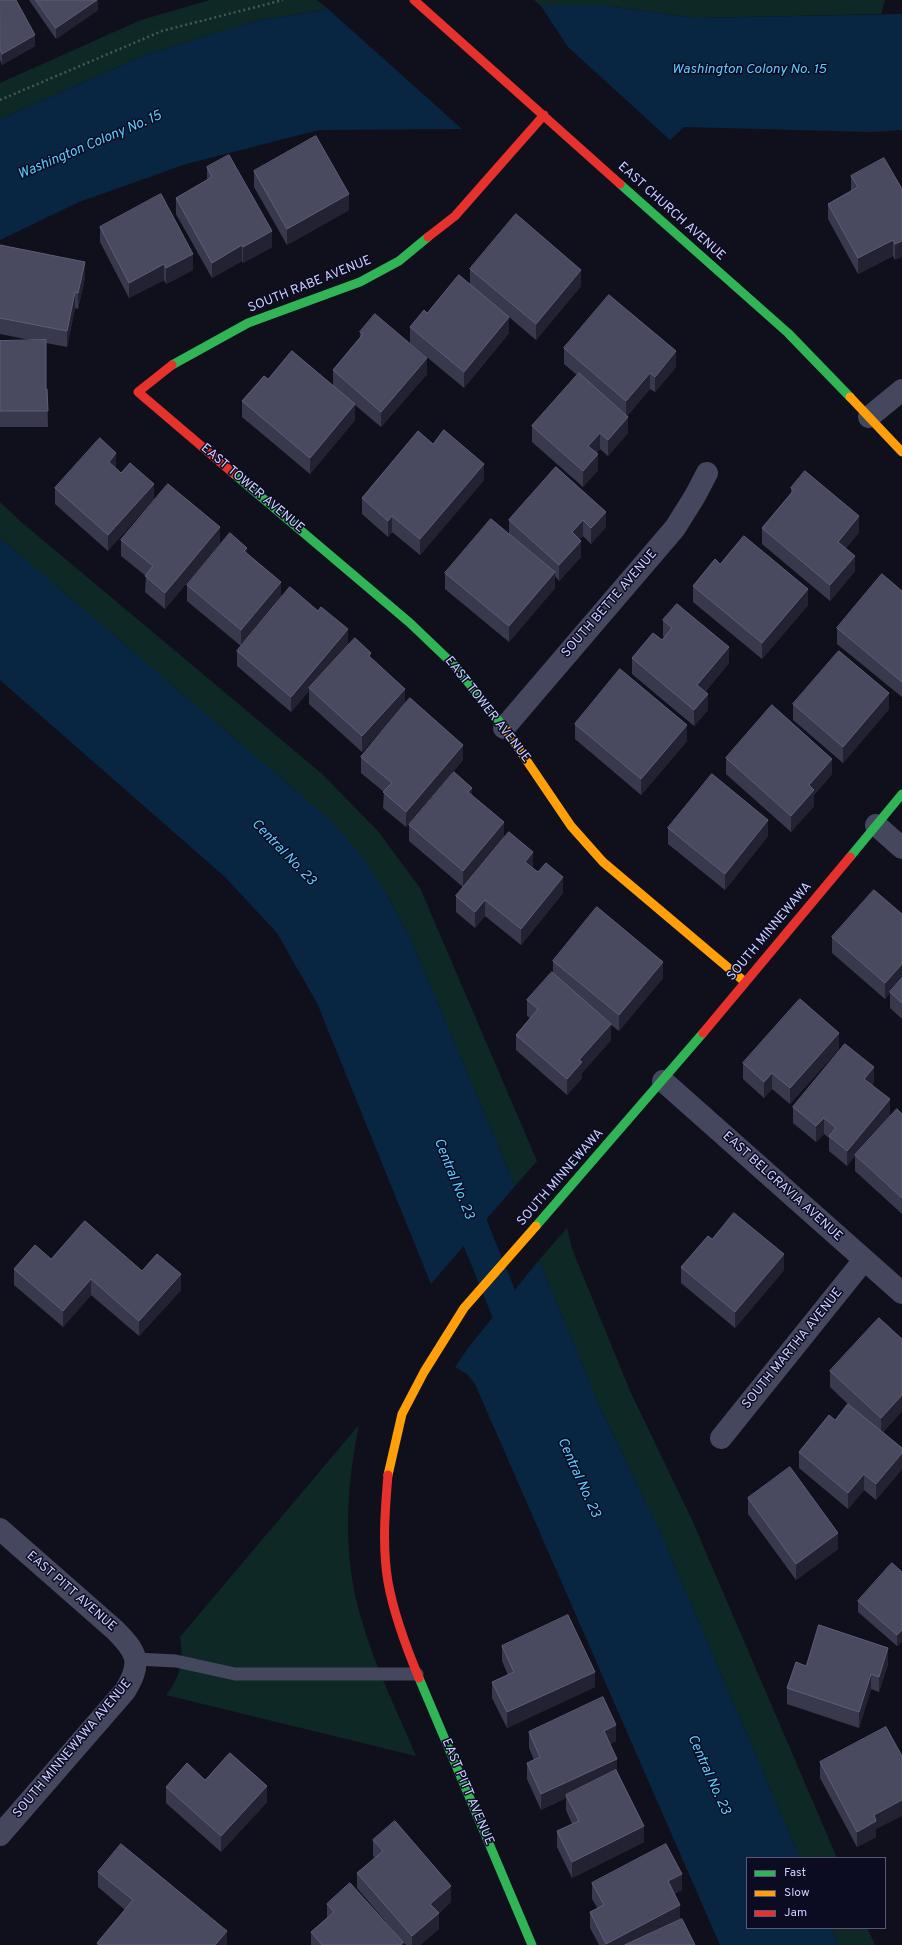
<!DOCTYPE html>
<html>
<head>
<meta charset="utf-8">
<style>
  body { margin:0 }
  #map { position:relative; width:902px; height:1945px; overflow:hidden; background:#10101d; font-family:Overpass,sans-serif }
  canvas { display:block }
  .legend { position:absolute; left:746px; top:1857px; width:140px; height:72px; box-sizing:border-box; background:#0b0b22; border:1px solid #58597a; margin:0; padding:5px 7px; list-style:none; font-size:12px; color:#cccfff }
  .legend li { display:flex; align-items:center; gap:8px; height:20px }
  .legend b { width:20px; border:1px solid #58597a }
</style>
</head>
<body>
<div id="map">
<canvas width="902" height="1945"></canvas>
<ul class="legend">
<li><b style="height:5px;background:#30b455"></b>Fast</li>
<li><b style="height:5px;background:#ff9f0a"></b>Slow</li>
<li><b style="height:5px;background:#e5322d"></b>Jam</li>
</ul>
</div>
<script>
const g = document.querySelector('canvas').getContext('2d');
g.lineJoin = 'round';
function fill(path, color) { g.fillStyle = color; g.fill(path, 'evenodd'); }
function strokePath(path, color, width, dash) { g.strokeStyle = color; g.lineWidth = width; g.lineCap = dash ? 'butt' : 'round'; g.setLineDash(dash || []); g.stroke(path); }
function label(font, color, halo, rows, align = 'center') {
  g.font = font + ' Overpass,sans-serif'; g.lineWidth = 3; g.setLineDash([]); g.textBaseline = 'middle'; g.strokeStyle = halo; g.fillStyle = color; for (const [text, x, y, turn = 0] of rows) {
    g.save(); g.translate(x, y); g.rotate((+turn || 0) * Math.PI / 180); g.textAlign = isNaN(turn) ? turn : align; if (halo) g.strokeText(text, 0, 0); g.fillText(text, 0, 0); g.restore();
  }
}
fill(new Path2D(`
  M210,0h107l11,9 -73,12 -110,34 -145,64v-36l141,-63z
  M534,0h351l-4,14 -184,4 -91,-12h-65z
  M0,502l20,19 301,252 56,57 43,58 117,273 -22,25 -103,-244 -24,-46 -28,-42 -30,-34 -330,-282z
  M567,1228l5,21 58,142 62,129 145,338h-37l-139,-324 -62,-129 -60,-145z
  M359,1425c-13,64 -17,129 2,193 13,47 36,93 55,138l-250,-61c15,-18 18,-36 14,-58z
  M831,1928h36l8,17h-36z`), '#0e2925');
fill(new Path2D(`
  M541,6h65l91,12 205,-4v116l-30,2 -188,-5 -14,13 -102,-93z
  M328,9l134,120 -143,1 -133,34 -107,38 -79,38v-121l145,-64 110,-34z
  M0,538l330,282 30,34 28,42 24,46 103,244 -84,98 -114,-281 -40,-70 -52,-56 -225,-197z
  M539,1260l60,145 62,129 139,324h-53v70h84l8,17h-119l-245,-561 -8,-10 -12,-7 13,-19z`), '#082641');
strokePath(new Path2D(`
  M459,1193l61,151`), '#082641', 31);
strokePath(new Path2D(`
  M0,100l162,-69 121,-31`), '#435761', 2.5, [2, 3]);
strokePath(new Path2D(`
  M136,1659l40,2 59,13h182`), '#44475e', 13);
strokePath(new Path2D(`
  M869,417l33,-27
  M504,728l171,-200 20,-32 12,-23
  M876,825l26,23
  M663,1081l239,212
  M721,1438l143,-178
  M0,1529l115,101c23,23 27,33 10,61l-125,144`), '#44475e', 22);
strokePath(new Path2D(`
  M620,184l168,149 62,64
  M172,365l76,-42 112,-41 39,-21 29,-24
  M233,473l177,150 45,43 51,64
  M850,857l52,-63
  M536,1226l167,-193
  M419,1678l113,267`), '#30b455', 9);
strokePath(new Path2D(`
  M850,397l52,55
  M506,730l65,96 32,36 142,120
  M388,1475l14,-61 22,-42 40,-64 72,-82`), '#ff9f0a', 9);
strokePath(new Path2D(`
  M414,0l206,184
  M428,237l27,-21 89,-101
  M172,365l-34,27 95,81
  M703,1033l147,-176
  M388,1475c-3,35 -6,72 0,107 6,33 18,65 31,96`), '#e5322d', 9);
fill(new Path2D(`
  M0,0l35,46 -33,19 -2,-5z
  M29,0h69v10l-42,29z
  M207,167l65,80 -29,16 -1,-2 -30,17 -36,-64v-16l31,-18z
  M254,171l95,39 -62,35 -33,-58z
  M851,176l51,13 -7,71 -2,-4 -35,18 -30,-55v-15l23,-13z
  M100,227l93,43 -27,14 -2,-4 -35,18 -29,-56z
  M0,245l85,33 -7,31 -3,-1 -8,39 -21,-4v46h1l1,38h-48v-86h35l-35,-7z
  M470,269l111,17 -45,54 -27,-23v16l-45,55 -54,-45v-16l17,-14 43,-29z
  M360,332l67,42 -46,53 -26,-22v15l-45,54 -68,-57v-16l26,-22 65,6v-15l27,-32z
  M564,348l112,19 -21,25 -5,-3 -23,27 1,17 -20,23 -8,-7 -4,4 2,17 -15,17 -51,-45v-16l45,-51 -13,-11z
  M433,444l51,36 -64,75 -28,-23 -4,5 -26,-23v-16z
  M556,467l50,60 -15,17 -8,-8 -4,3 2,18 -22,24 -4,-5v12l-46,54 -64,-53v-16l64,-39v-14z
  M116,468l5,5 -13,78 -53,-47v-16z
  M791,488l68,44 -13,16 9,23 -25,30 -68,-57v-16l29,-35z
  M121,540l99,3 -55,66 -20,-17 1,-16 -25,-20z
  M247,548l-6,98 -54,-45v-16z
  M720,564l88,41 -46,54 -69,-57v-16z
  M902,591v106l-65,-53v-16z
  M663,620l66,43 -24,29 3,18 -14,16 -62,-52v-16l30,-18 2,-3 -1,-1z
  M348,645l-7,8 30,5 34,46 58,56 -57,67 -23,-19 1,-16 -23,-19v-16l33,-40 -32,35 -53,-48v-13l-18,21 -54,-46v-15z
  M793,704l96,5 -46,54 -50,-43z
  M575,724l112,17 -46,54 -66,-56z
  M726,758l106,16 -18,21v11l-23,26 -65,-58z
  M472,795l32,42 29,31 30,25 -42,52 -36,-29 -10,12 -19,-16v-16l19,-24 -12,15 -54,-46v-16z
  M668,828l100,8 -43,54 -57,-46z
  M902,914v105l-12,-11v-15l-5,6 -53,-46v-16z
  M553,961l110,17 -44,53 -8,-6v15l-29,33v5l-15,17 -51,-45v-15l14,-17 -3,-2v-16l26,-27z
  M839,1049l-49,55 -18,-15 -8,9 -21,-19v-16z
  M874,1083l-2,2 18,30 -22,27 34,-28v100l-47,-43v-15l-8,10 -18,-15v-13l-5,-4 -8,8 -23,-19v-16z
  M712,1239l72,31 -49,58 -54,-45v-16z
  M51,1259l91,12 39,19 -42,46 -48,-41 -28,32 -49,-42v-16z
  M902,1339v72l-19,21 19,16v21l-26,31 -12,-10 -16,19 -49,-41v-16l36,-32 13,-16 -18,-17v-16z
  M748,1498l90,51 -42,31 -48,-66z
  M902,1572v69l-5,5 -39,-34v-11z
  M502,1646l93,41 -88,41 -15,-30v-16l16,-7 -6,-14z
  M888,1664l-9,28 -8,-3 -12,39 -72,-24v-16l19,-22z
  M529,1732l87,9 -6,3 7,28 27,70 -72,36 -15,-31v-16l15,-7 -6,-14v-12l-25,12 -14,-31v-16l7,-3 -5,-12z
  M820,1762l56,67v8l-19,10 -37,-69z
  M205,1780l62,22 -46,50 -55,-49v-16z
  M373,1840l78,62 -12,11v16l-19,16h-14l-3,-2v2h-92v-13l16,-14v-14l69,30 -39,-46v-15l18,-15 -2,-2z
  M98,1872l129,73h-130v-2l28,-33 -27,-23z
  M592,1883l90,7 -8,4 6,26 15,25h-96l-9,-17v-16l8,-3 -6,-10z`), '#39394d');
fill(new Path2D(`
  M97,0h1v10l-42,29v-11z
  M35,35v11l-33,19v-11z
  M349,194v16l-62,35v-16z
  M272,231v16l-29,16v-16z
  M893,240v16l-35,18v-16z
  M902,241v16l-7,3v-16z
  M242,245v16l-30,17v-15z
  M193,254v16l-27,14v-16z
  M85,262v16l-7,31v-16z
  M164,264v16l-35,18v-15z
  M581,270v16l-45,54v-16z
  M75,292v16l-8,39v-16z
  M509,317v16l-45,55v-16z
  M676,351v16l-21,25v-15z
  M427,358v16l-46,53v-15z
  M650,373v16l-24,28v-16z
  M355,404v16l-45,54v-16z
  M628,417v16l-20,23v-16z
  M600,433v16l-12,13v-16z
  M116,453v16l-7,-7z
  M598,454v16l-15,17v-16z
  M484,464v16l-64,75v-16z
  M154,484v16l-46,51v-16z
  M606,512v15l-15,17v-16z
  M392,516v16l-4,5v-16z
  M859,516v16l-21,25v-15z
  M583,520v16l-11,12v-16z
  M220,527v16l-55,66v-16z
  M581,541v16l-22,24v-16z
  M247,548v16l-3,-13z
  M855,556v15l-25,30v-16z
  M555,572v16l-46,54v-16z
  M281,582v16l-40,48v-16z
  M808,589v16l-46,54v-16z
  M348,629v16l-38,45 -1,-2v3l-18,21v-15z
  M729,647v16l-32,38v-16z
  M405,689v16l-43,47v-16z
  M889,693v16l-46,54v-16z
  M708,694v16l-14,16v-16z
  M687,725v16l-46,54v-16z
  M463,745v15l-57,67v-15z
  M832,759v15l-18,21v11l-23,26v-16l18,-31z
  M472,788v16l-4,-12z
  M768,820v16l-43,54v-16z
  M504,822v16l-41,49v-16z
  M533,852v16l-8,-6z
  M563,877v16l-42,52v-16z
  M485,900v16l-10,12v-16z
  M663,962v16l-44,53v-16z
  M902,964v16l-12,12v1l-5,6v-16z
  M611,1024v16l-29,33v5l-15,17v-16l12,-19z
  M839,1033v16l-49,55v-16z
  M874,1067v16l-10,12v-16z
  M772,1073v16l-8,9v-16z
  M890,1099v16l-43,51v-15z
  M824,1118v16l-8,8v-16z
  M784,1254v16l-49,58v-16z
  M181,1274v16l-42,46v-15z
  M91,1279v16l-28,32v-16z
  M902,1395v16l-21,23v-16z
  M902,1453v16l-26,31v-16z
  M864,1474v16l-16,19v-16z
  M838,1533v16l-42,31v-16z
  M902,1630v11l-5,5v-11z
  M888,1648v16l-9,28v-15z
  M595,1672v15l-88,41v-16z
  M871,1674v15l-12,39v-16z
  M616,1725v16l-12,6v-16z
  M617,1759v16l-51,20v3l-25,12v-16z
  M267,1786v16l-46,50v-16z
  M902,1800v16l-26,13v8l-19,10v-15l17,-17z
  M644,1826v16l-72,36v-16z
  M682,1874v16l-14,7v-16z
  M451,1886v16l-21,18v-16z
  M680,1905v16l-46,24h-28v-1z
  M439,1913v16l-19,16h-8v-9z
  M227,1931v14h-12z`), '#222232');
const building = new Path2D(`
  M0,0h16l19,35 -33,19 -2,-5z
  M36,0h61l-41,28z
  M316,136l33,58 -62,35 -33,-58z
  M229,155l43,76 -29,16 -1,-2 -30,18 -36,-65 36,-21 -5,-10z
  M884,158l18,31v52l-7,3 -2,-4 -35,18 -30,-54 30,-17 -7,-11z
  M161,194l32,60 -27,14 -2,-4 -35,19 -29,-56z
  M516,214l65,56 -45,54 -66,-55z
  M0,245l85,17 -7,31 -3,-1 -8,39 -67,-13z
  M459,275l50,42 -45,55 -54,-45 14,-17 3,3z
  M609,295l67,56 -21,26 -5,-4 -24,28 -62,-53z
  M375,314l52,44 -46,54 -48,-42 30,-36 -3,-2z
  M46,340v49h1l1,22h-48v-70z
  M292,351l63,53 -45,54 -68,-57 22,-25 4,3z
  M579,373l49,44 -20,23 -8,-7 -12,13 10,8 -15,17 -51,-45z
  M444,430l40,34 -64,75 -28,-23 -4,5 -26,-23 56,-67 15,13z
  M100,438l16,15 -7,9 12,11 9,-10 24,21 -46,51 -53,-47z
  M556,467l50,45 -15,16 -8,-8 -11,12 9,9 -22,24 -50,-45z
  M805,471l54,45 -21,26 17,14 -25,29 -68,-57 32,-38 -3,-2z
  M168,484l52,43 -55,66 -20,-17 8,-10 -32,-26z
  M491,519l64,53 -46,54 -64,-53z
  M230,533l17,15 -3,3 37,31 -40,48 -54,-45z
  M744,536l64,53 -46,54 -69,-57 22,-27 5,5z
  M882,574l20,17v91l-65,-54z
  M290,587l28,24 3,-4 27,22 -57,68 -54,-46z
  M677,604l52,43 -32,38 11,9 -14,16 -62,-52 21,-25 9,7 10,-12 -9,-8z
  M355,638l16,15 -2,3 36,33 -43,47 -53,-48z
  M839,651l50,42 -46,54 -50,-43z
  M620,669l67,56 -46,54 -66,-55z
  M410,698l53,47 -57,67 -23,-20 9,-9 -31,-26z
  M772,705l60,54 -23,26 5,5 -23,26 -65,-58z
  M454,772l18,16 -4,4 36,30 -41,49 -54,-46z
  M712,774l56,46 -43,54 -57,-46z
  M509,832l24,20 -8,10 13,10 8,-9 17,14 -42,52 -36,-29 -10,12 -19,-16z
  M874,890l28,24v50l-17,19 -53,-46z
  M597,907l66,55 -44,53 -66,-54z
  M552,972l59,52 -32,36 3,2 -15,17 -51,-44 22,-26 -11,-9z
  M902,978v25l-12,-11z
  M800,999l39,34 -49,55 -18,-15 -8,9 -21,-19z
  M845,1044l29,23 -10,12 26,20 -43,52 -18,-15 7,-8 -12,-10 -8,8 -23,-19z
  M897,1109l5,5v84l-47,-43z
  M734,1213l50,41 -49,58 -54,-45 27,-31 4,3z
  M85,1221l57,50 15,-17 24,20 -42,47 -48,-42 -28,32 -49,-42 21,-24 16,14z
  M879,1318l23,21v56l-21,23 -51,-47z
  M848,1404l54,44v5l-26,31 -12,-10 -16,19 -49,-41 30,-37 6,5z
  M790,1467l48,66 -42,31 -48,-66z
  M892,1563l10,9v58l-5,5 -39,-34z
  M568,1615l27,57 -88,40 -15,-30 22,-10 -12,-26z
  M819,1625l69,23 -9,29 -8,-3 -12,38 -72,-24 9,-26 10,4z
  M603,1697l13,28 -12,6 13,28 -76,35 -14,-31 13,-6 -11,-25z
  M886,1727l16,29v44l-28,15 2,6 -19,11 -37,-70z
  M230,1753l37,33 -46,50 -55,-49 21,-24 18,17z
  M616,1770l28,56 -72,36 -15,-31 22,-10 -13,-26z
  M395,1821l56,65 -21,18 9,9 -27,23 -55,-63 26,-22 -10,-11z
  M121,1844l106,87 -12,14h-115l-3,-2 36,-43 -35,-28z
  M666,1844l16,30 -14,7 12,24 -74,39 -16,-32 14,-7 -12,-22z
  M350,1883l53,59 -3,3h-78l-11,-13 23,-20 -7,-8z
  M682,1919l13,26h-70z`);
fill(building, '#494960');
strokePath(building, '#5d5e79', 1);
label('13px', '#cccfff', '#0b0b22', [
  ["EAST CHURCH AVENUE",671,212,42],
  ["SOUTH RABE AVENUE",310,285,-22],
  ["EAST TOWER AVENUE",252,489,40],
  ["SOUTH BETTE AVENUE",610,604,-49],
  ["EAST TOWER AVENUE",487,710,52],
  ["SOUTH MINNEWAWA",770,932,-50],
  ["SOUTH MINNEWAWA",561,1178,-49],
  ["EAST BELGRAVIA AVENUE",782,1187,42],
  ["SOUTH MARTHA AVENUE",793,1349,-51],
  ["EAST PITT AVENUE",71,1592,41],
  ["SOUTH MINNEWAWA AVENUE",73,1749,-50],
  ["EAST PITT AVENUE",467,1792,67]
]);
label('italic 14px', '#5acfff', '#0b0b22', [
  ["Washington Colony No. 15",749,70],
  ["Washington Colony No. 15",90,146,-23],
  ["Central No. 23",283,853,46],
  ["Central No. 23",453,1179,68],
  ["Central No. 23",578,1478,66],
  ["Central No. 23",708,1775,66]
]);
</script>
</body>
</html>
